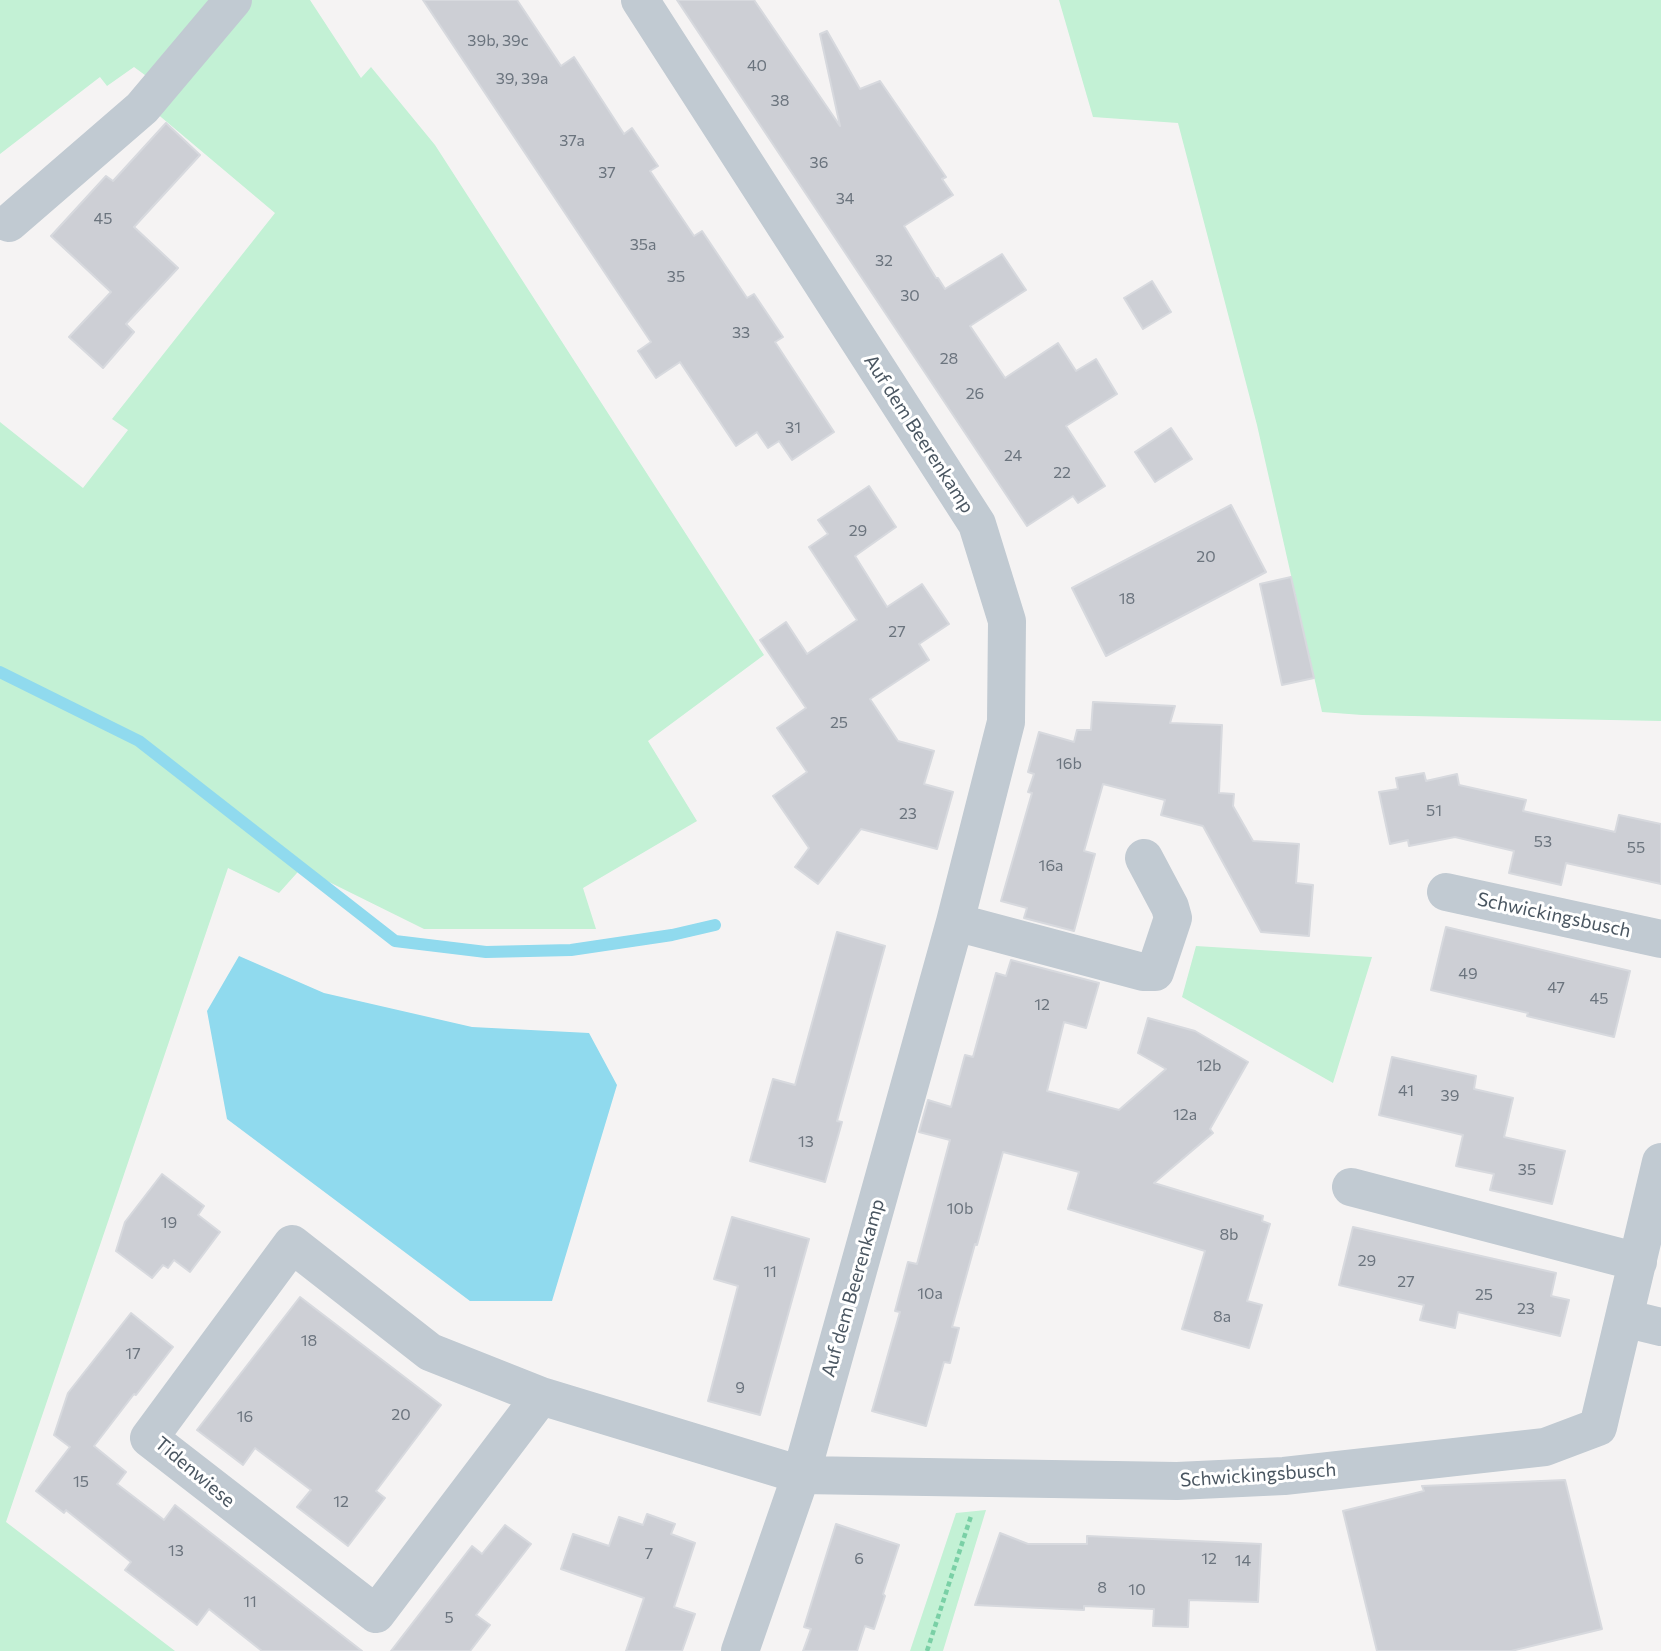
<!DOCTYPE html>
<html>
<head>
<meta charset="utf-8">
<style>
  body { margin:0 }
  canvas { display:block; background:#f5f3f3 }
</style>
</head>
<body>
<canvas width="1661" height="1651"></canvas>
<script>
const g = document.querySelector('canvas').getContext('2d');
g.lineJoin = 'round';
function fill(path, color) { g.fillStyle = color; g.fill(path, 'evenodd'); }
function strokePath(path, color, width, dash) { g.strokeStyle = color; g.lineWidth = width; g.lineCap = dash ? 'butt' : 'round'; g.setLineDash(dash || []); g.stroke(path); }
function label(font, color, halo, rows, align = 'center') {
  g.font = font + ' Commissioner,sans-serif'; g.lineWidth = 6; g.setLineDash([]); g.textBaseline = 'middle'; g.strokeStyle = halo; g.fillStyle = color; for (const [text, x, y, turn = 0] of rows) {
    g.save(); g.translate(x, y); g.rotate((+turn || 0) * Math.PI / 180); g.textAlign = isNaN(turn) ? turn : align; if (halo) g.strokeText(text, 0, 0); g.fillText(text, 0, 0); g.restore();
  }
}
fill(new Path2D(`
  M0,0h222l-69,81 -19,-14 -27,19 -7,-9 -100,77z
  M245,0h65l51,78 10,-11 64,78 329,510 -116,86 49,80 -114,67 13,41h-172l-99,-49 -20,-16 -26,29 -51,-25 -222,654 169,129h-175v-1229l83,66 45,-58 -16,-11 163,-206 -120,-101z
  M1059,0h602v721l-299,-6 -40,-3 -65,-287 -79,-302 -85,-6z
  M1196,946l176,11 -39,126 -151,-86z
  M986,1510l-43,141h-33l46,-138z`), '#c3f1d5');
fill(new Path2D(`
  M239,956l85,37 148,34 117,6 28,52 -65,216h-82l-243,-182 -20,-108z`), '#90daee');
strokePath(new Path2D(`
  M0,672l139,69 256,200 91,11 85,-2 101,-15 43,-10`), '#90daee', 12);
const building = new Path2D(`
  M423,0h94l44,66 13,-9 50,77 8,-6 26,38 -8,5 44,65 8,-5 45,67 7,-4 29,43 -8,5 59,90 -42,28 -13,-19 -11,7 -11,-16 -21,14 -56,-84 -24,16 -18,-27 13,-9z
  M677,0h77l86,126 -20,-92 7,-3 33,58 20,-8 66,96 -4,2 11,16 -49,31 32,52h2l7,11 57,-35 24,36 -56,36 35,52 53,-35 18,28 20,-12 21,35 -51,32 39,60 -27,17 -5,-7 -46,30z
  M166,123l34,32 -66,72 44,41 -52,56 8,8 -31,36 -34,-31 42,-45 -60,-56 55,-60 7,5z
  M1152,281l19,31 -28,17 -19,-31z
  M1171,428l21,31 -37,23 -20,-30z
  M869,486l27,41 -41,29 32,51 35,-23 27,40 -30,20 10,16 -59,39 28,42 36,10 -10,33 29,8 -16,57 -76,-20 -43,55 -23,-17 14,-19 -36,-52 34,-24 -30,-44 29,-20 -46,-68 26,-18 21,32 50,-34 -48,-73 19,-13 -10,-14z
  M1231,505l35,67 -160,84 -34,-68z
  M1291,577l23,101 -32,7 -22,-101z
  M1093,702l82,4 -5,17 52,2 -3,68 15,1 -1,12 20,35 46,3 -3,39 17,2 -4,51 -48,-4 -58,-106 -42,-11 4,-15 -62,-16 -19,67 11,3 -21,77 -50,-13 3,-10 -26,-7 31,-108 -4,-1 6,-18 -6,-2 11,-40 35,10 3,-12h14z
  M1424,773l2,8 31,-7 2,11 67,15 -3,11 92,21 4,-17 42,9v60l-95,-21 -5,22 -52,-12 5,-22 -59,-14 -46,9 -1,-6 -18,4 -11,-52 19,-3 -2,-11z
  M1446,927l184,44 -16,66 -87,-21 1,-3 -97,-23z
  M837,932l48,14 -48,175 5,1 -17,60 -75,-21 23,-82 22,6z
  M1011,960l88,23 -13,45 -22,-6 -17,69 72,19 47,-41 -28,-16 10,-35 47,13 53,31 -38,67 3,4 -59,50 109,33 -1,5 8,3 -23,77 15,4 -13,43 -67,-19 23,-78 -137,-42 11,-37 -76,-20 -26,93 -2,-1 -23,83 7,1 -9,35 -6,-1 -18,64 -54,-15 28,-99 -5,-1 13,-49 9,2 33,-124 -31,-8 9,-32 23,7 14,-52 8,2 23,-84 10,3z
  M1392,1057l84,19 -2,13 39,9 -9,39 61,14 -13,53 -62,-14 4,-16 -38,-8 7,-31 -84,-20z
  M162,1174l42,32 -6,9 22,17 -30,40 -16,-12 -6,8 -5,-3 -11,13 -36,-27 9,-29z
  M732,1217l77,22 -49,176 -52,-14 30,-115 -24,-7z
  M1353,1227l203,46 -5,23 18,4 -9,36 -102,-24 -3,16 -35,-8 4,-15 -85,-20z
  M300,1297l141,108 -65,86 9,7 -37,48 -51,-39 14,-17 -56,-42 -12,17 -46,-35z
  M131,1313l42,34 -37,48 -2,-1 -40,52 32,26 -9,12 47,36 11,-15 187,146h-100l-53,-42 -12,16 -72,-55 6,-8 -65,-52 -2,3 -28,-22 34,-44 -16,-12 14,-42z
  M1565,1480l37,149 -91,22h-134l-34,-140 81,-20 -2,-5z
  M647,1514l28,10 -4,10 24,9 -21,64 21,7 -13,37h-56l18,-53 -83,-29 12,-35 36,12 10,-29 24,8z
  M836,1524l63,21 -16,49 2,2 -11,33 -9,-3 -8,25h-54l8,-22 -7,-2z
  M505,1525l26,19 -55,71 14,10 -20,26h-79l81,-105 10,8z
  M1000,1533l28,11h59v-8l174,8 -3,58 -69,-2 -1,27 -35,-1 1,-17 -70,-3v4l-109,-5z`);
fill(building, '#cdcfd5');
strokePath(building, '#d7d9de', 2);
strokePath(new Path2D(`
  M927,1651l44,-135`), '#7ad0a6', 4.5, [5, 3.5]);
strokePath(new Path2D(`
  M640,0l337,524 30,97 -1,101 -51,200 -154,553 -61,176
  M9,223l133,-115 91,-108
  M1446,892l215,47
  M955,922l188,50h12l18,-54 -3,-11 -26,-49
  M1351,1187l287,75
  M1624,1318l37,9
  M541,1396l-165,218 -227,-176 143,-194 138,108 111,44 260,79 376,6 107,-5 261,-29 53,-20 63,-265`), '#c1cad2', 38);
label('16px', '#6b747e', null, [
  ["39b, 39c",498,41],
  ["40",757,66],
  ["39, 39a",522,79],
  ["38",780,101],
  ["37a",572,141],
  ["36",819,163],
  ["37",607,173],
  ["34",845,199],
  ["45",103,219],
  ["35a",643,245],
  ["32",884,261],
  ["35",676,277],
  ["30",910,296],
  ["33",741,333],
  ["28",949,359],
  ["26",975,394],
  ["31",793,428],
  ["24",1013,456],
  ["22",1062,473],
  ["29",858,531],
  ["20",1206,557],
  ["18",1127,599],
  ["27",897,632],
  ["25",839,723],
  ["16b",1069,764],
  ["51",1434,811],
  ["23",908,814],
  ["53",1543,842],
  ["55",1636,848],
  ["16a",1051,866],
  ["49",1468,974],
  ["47",1556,988],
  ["45",1599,999],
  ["12",1042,1005],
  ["12b",1209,1066],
  ["41",1406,1091],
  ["39",1450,1096],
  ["12a",1185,1115],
  ["13",806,1142],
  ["35",1527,1170],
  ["10b",960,1209],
  ["19",169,1223],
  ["8b",1229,1235],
  ["29",1367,1261],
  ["11",770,1272],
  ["27",1406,1282],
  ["10a",930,1294],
  ["25",1484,1295],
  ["23",1526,1309],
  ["8a",1222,1317],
  ["18",309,1341],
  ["17",133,1354],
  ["9",740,1388],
  ["20",401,1415],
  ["16",245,1417],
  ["15",81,1482],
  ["12",341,1502],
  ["13",176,1551],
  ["7",649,1554],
  ["6",859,1559],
  ["12",1209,1559],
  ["14",1243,1561],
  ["8",1102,1588],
  ["10",1137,1590],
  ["11",250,1602],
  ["5",449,1618]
]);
label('19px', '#4a5661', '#fff', [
  ["Auf dem Beerenkamp",919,434,57],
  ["Schwickingsbusch",1554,915,12],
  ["Auf dem Beerenkamp",853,1288,-74],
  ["Tidenwiese",195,1472,40],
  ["Schwickingsbusch",1258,1475,-4]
]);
</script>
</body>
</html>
